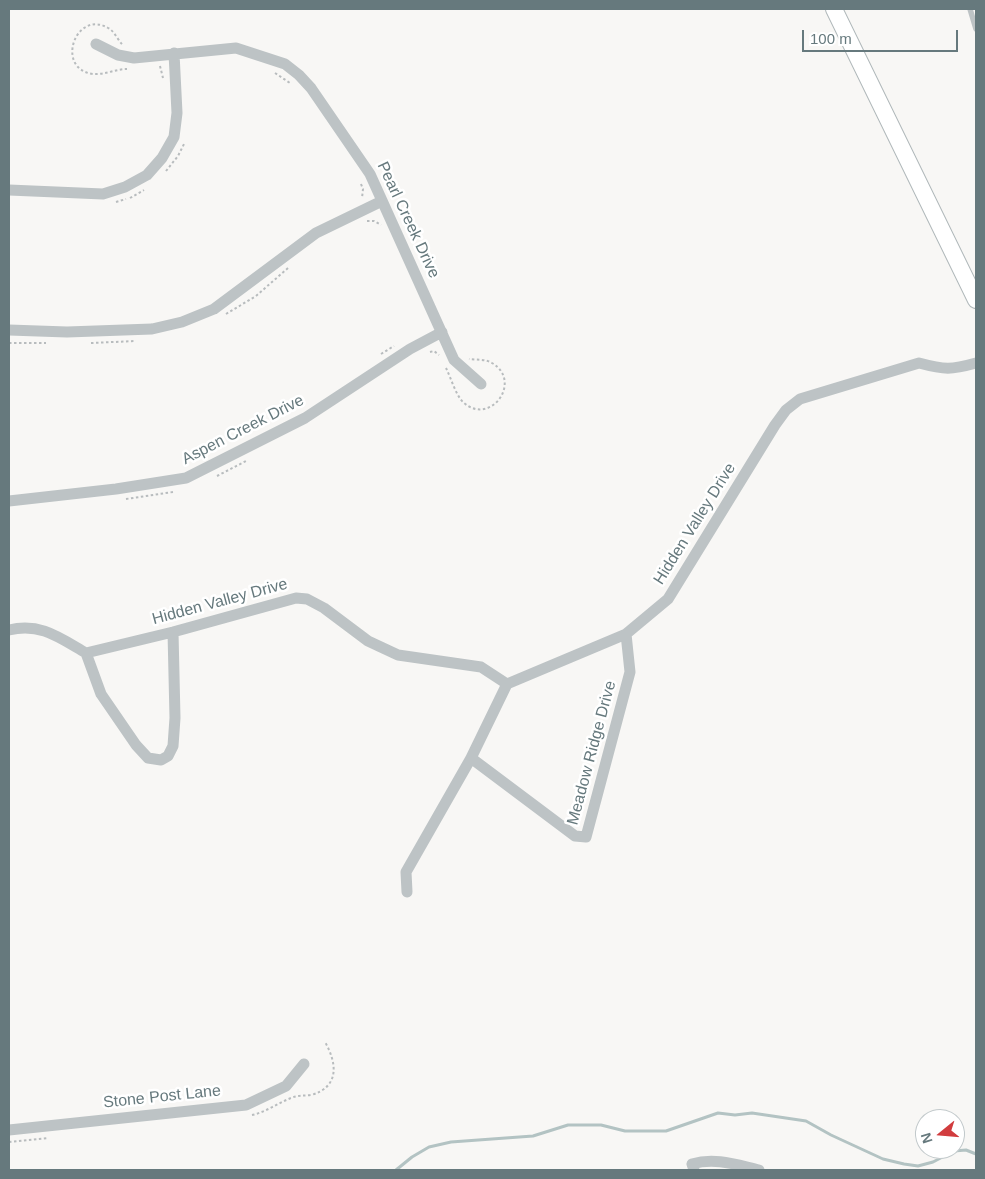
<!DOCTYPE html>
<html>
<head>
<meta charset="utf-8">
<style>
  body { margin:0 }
  #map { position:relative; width:985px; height:1179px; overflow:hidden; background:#f8f7f5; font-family:Helvetica,sans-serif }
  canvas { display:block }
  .frame { position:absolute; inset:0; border:10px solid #66797d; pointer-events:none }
  .north { position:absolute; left:915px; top:1109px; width:50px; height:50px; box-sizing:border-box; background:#fff; border:1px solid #c2c9cb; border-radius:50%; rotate:253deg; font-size:14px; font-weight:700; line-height:20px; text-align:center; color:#66797d }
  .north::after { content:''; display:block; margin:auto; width:18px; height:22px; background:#d13c3e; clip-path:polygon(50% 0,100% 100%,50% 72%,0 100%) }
  .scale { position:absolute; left:802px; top:30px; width:156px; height:22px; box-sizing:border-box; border:2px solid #66797d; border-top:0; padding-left:6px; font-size:15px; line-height:18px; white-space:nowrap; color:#66797d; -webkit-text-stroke:4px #fff; paint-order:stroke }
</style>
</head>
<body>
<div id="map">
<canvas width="985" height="1179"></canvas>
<div class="frame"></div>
<div class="north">N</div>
<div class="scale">100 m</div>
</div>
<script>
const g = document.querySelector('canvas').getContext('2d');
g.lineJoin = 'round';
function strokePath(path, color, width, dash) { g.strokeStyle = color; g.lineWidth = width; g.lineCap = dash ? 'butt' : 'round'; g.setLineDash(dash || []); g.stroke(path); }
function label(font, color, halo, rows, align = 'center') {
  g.font = font + ' Helvetica,sans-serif'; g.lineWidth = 5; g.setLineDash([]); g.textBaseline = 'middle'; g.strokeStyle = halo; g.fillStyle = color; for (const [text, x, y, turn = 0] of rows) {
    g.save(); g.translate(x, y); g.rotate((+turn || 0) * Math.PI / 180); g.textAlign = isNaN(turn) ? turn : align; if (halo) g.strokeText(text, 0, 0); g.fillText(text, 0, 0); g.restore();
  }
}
strokePath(new Path2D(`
  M396,1170l16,-13 17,-10 22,-5 82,-6 35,-11h33l24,6h41l52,-18 17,2 17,-2 54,8 25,14 52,24 21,5 14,2 15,-4 21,-11 12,-1 10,4`), '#b3c3c3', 3);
const secondary = new Path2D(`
  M834,9l142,291`);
strokePath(secondary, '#b0b8ba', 18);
strokePath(new Path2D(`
  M122,44c-4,-4 -7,-11 -12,-15 -34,-22 -56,40 -17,45 11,1 23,-5 34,-5
  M160,66l3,12
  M275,73l15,10
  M166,171l12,-15 6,-12
  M361,184l2,5 -1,9
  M130,198l14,-8
  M116,202l10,-3
  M367,221h7l7,4
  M226,314l30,-18 32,-28
  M9,343h37
  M91,343l45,-2
  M430,352l4,-1 5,4
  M381,354l13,-8
  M446,368c5,10 10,28 18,35 27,23 59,-22 28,-40 -6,-4 -15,-3 -23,-4
  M217,476l29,-15
  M126,499l47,-7
  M252,1115c14,-3 26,-12 39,-17 7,-3 13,-2 20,-3 29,-8 26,-32 14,-53
  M9,1142l39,-4`), '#b8bcbe', 2, [2.5, 2.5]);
strokePath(new Path2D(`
  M970,9l6,20`), '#bdc3c5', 5.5);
strokePath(new Path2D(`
  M96,44l22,11 16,3 102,-10 49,16 14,11 12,13 59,86 84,186 27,24
  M9,190l94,4 22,-7 22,-12 15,-17 12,-21 3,-24 -3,-60
  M9,330l58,2 85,-3 30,-7 32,-13 102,-76 66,-32
  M9,501l107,-12 70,-11 119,-60 105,-69 32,-17
  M9,630c31,-8 51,8 77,23l87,-21 123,-34 11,1 17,9 44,33 30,14 83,12 26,17
  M86,653l15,41 35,51 12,13 13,2 7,-4 5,-10 2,-28 -2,-86
  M507,684l119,-50 42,-35 107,-174 11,-15 14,-11 119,-36c26,7 32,7 57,0
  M507,684l-36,74 104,78 11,1 44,-165 -4,-38
  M407,892l-1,-20 65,-114
  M9,1130l237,-25 40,-19 18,-22
  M694,1170l-2,-6c23,-7 45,1 67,6`), '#bdc3c5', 11);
strokePath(secondary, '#fff', 16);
label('16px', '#66797d', '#fff', [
  ["Pearl Creek Drive",408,220,65],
  ["Aspen Creek Drive",243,430,-27],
  ["Hidden Valley Drive",695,524,-58],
  ["Hidden Valley Drive",220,602,-15],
  ["Meadow Ridge Drive",592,753,-75],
  ["Stone Post Lane",162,1097,-6]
]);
</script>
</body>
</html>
